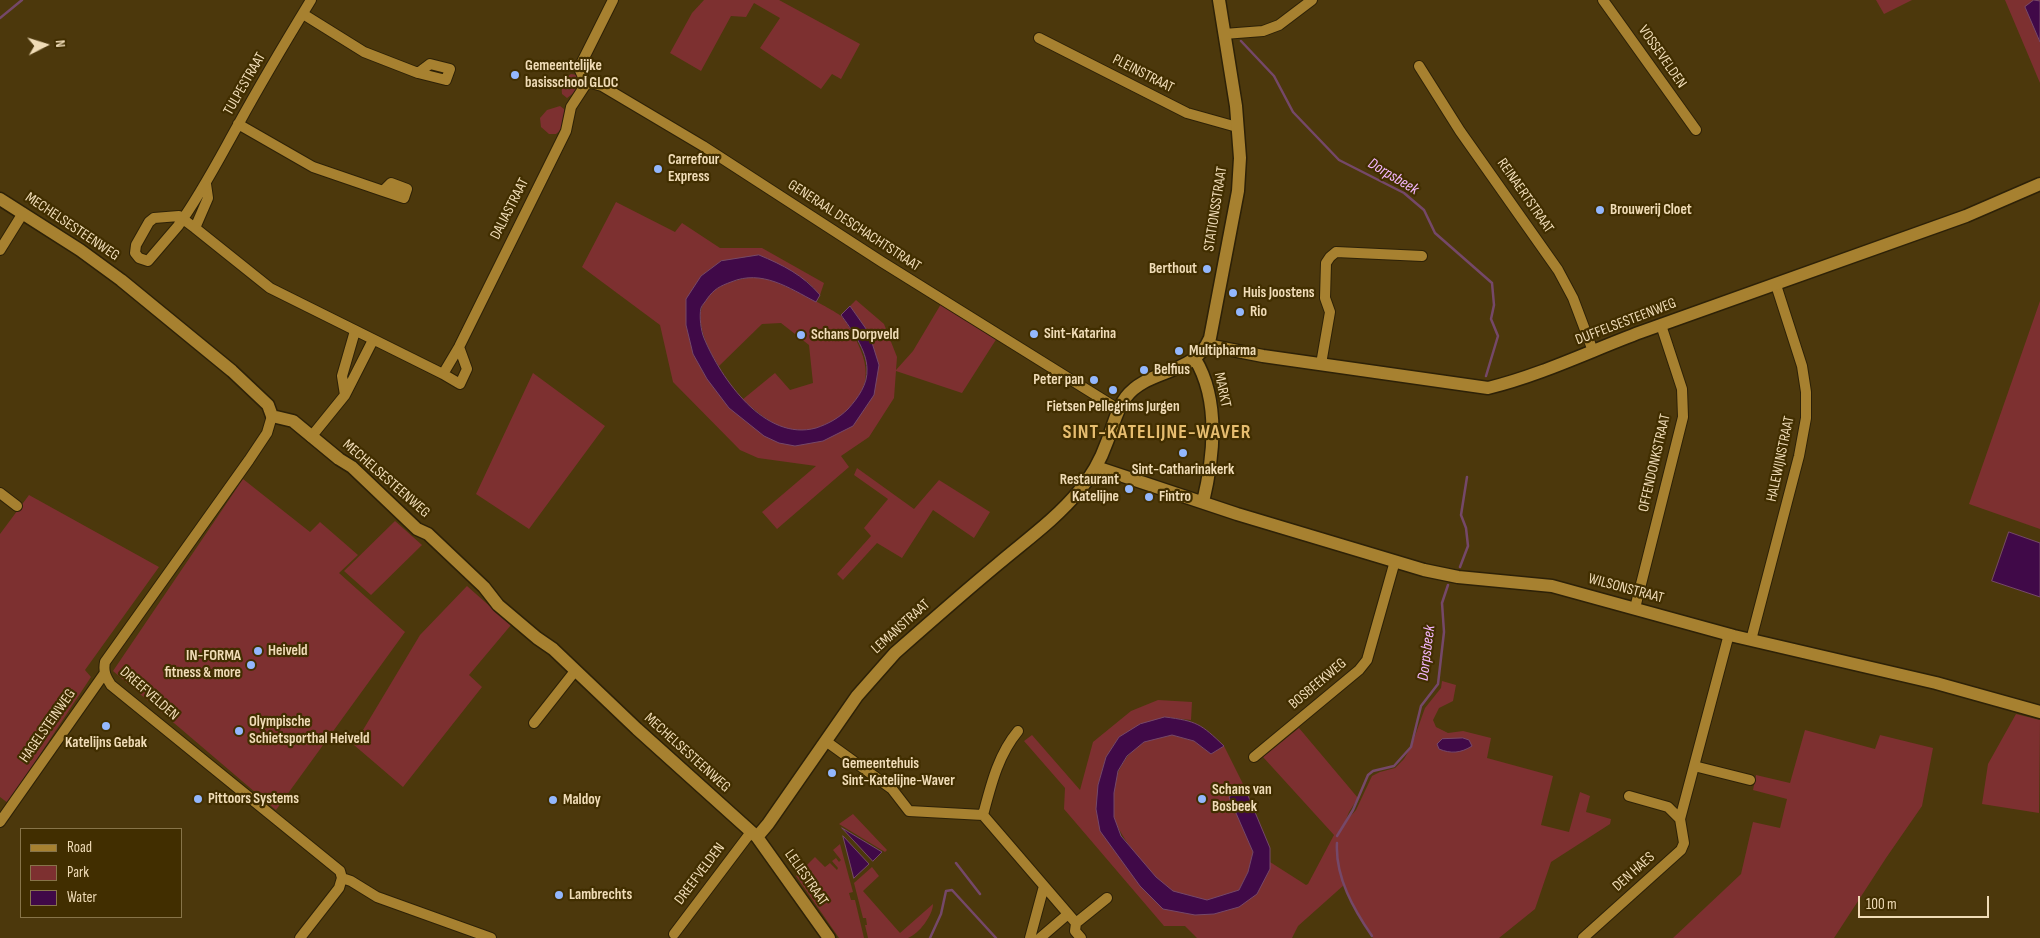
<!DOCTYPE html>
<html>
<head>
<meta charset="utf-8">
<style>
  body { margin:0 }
  #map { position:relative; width:2040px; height:938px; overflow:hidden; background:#4c380c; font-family:"Sofia Sans Condensed",sans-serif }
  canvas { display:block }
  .legend { position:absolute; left:20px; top:828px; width:162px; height:90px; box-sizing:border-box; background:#412e00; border:1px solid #877449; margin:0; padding:6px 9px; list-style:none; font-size:15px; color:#f0dcb7 }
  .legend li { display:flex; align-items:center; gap:10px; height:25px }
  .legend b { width:25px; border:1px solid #877449 }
  .north { position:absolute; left:20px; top:20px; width:50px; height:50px; -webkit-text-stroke:4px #412e00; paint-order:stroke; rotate:85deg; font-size:14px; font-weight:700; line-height:20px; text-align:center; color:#f0dcb7 }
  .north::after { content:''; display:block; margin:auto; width:18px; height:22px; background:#f0dcb7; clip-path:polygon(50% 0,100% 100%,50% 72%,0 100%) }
  .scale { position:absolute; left:1858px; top:896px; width:131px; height:22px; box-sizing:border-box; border:2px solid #f0dcb7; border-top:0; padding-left:6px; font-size:15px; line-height:18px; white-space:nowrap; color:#f0dcb7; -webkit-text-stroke:4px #412e00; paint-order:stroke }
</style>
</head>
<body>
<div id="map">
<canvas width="2040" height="938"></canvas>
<ul class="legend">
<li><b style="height:6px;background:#a78130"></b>Road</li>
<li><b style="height:14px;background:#7d3030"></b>Park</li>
<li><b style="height:14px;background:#400948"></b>Water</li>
</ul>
<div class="north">N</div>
<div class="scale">100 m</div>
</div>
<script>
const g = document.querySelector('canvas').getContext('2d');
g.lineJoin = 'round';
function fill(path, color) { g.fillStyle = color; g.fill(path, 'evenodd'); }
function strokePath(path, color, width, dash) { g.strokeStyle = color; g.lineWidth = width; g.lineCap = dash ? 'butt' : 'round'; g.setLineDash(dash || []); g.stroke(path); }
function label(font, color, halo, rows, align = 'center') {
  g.font = font + ' "Sofia Sans Condensed",sans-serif'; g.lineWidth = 4.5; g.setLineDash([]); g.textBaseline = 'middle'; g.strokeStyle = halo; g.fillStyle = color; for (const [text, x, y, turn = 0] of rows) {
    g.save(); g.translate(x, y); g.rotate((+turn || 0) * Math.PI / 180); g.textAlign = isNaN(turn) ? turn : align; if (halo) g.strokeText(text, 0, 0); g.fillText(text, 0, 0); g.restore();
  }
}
fill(new Path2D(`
  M704,0h75l81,44 -19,35 -9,-5 -11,15 -61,-41 20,-30 -26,-15 -8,14 -15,-1 -30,55 -31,-18 22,-40z
  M1876,0h36l-28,14z
  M2005,0h35v83z
  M571,74l6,1 3,7 -5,10 -8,6 -5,-4c-1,-9 1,-16 9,-20z
  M560,106l4,3c2,9 0,20 -8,25h-7l-8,-7 -1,-9 7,-8z
  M616,202l59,30 7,-9 38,25h42l62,35 -4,12 -12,-13 -49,-27 -38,6 -20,15 -15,49 7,29 14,25 88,67 79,-51 -5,-62 -19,-27 6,-6 28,24 13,33 -1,13 17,-19 28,-47 56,34 -35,55 -66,-22 -2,27 -25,39 -28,19 8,11 -72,62 -15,-17 54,-46 -58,-8 -18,-8 -67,-68 -13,-57 -78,-58z
  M754,277c7,1 13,2 19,4 9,2 63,30 68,35 6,6 10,15 14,22 19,35 13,59 -20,82 -13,8 -33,14 -48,9 -17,-5 -31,-19 -45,-29l33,-27 15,17 23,-7 -4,-38 -28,-22 -19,1 -43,42c-30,-48 -26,-81 35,-89z
  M2040,301v228l-71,-25z
  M533,373l72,53 -76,103 -53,-35z
  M857,468l57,41 25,-29 51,32 -16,26 -41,-28 -31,48 -25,-15 -34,37 -6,-6 34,-38 -7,-8 24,-29 -34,-24z
  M243,479l67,53 10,-10 38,33 -19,18 66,59 -129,178 -163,-139z
  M29,495l130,72 -74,103 6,7 -83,126 -8,-6v-263z
  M395,521l27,24 -51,50 -27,-24z
  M467,586l44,39 -42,50 13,12 -79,100 -49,-42 66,-110z
  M1442,681l14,4 -3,16 -14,7 -6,12 3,7 12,6 15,-2 28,7 -4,20 66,18 -12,49 28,7 11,-40 10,4 -4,16 25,7 -1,5 -59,38 -16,47 -36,29h-126l-12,-17 -17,-36 -46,41 -6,12h-95l-12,-12h-21l-100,-117 1,-21 -41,-47 8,-6 48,55 13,-48 38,-31 27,-11 34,2 -1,18 -26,-3 -46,20 -13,20 -8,28 42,101 74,28 56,-45v-7l36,23 2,-1 26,-49 -71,-78 36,-29 59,70 -9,14 -4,10 11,-12 16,-34 8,-4 15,-4 9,-9 7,-12 14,-39 16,-20z
  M2016,714l24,6 -1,93 -57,-9 6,-40z
  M1805,730l70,19 5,-14 53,13 -11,58 -36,52 -52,80h-161l68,-64 12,-52 27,6 7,-29 -34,-9 3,-15 34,8z
  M1172,735l22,6 17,13 13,-8 20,40 -14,11 23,55 -5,20 -9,18c-9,3 -23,10 -33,10 -6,0 -28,-6 -33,-9 -17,-9 -55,-55 -59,-74 -5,-27 4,-59 29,-74 7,-5 20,-5 29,-8z
  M853,814l34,36 -2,2 -46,-28z
  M840,844l13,48 -4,1 2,7h4l9,38h-25l-43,-62 19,-19 10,10 5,-4 7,7 1,-2 -6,-7 4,-3 3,4 2,-2 -8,-10z
  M872,867l7,9 -16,15 37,42 33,-29c0,11 -14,30 -25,34 -9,0 -29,0 -40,0l-3,-13h2l-1,-7h-3l-9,-35z`), '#7d3030');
const water = new Path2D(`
  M2034,0l6,1v41l-15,-35z
  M759,255c24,10 44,20 61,40l-4,7c-27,-14 -54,-33 -85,-20 -11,4 -17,7 -24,17 -1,2 -5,6 -6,9 -2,8 0,23 3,30 17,41 61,104 112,90 12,-4 23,-10 32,-19 10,-11 20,-25 19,-40 0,-19 -16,-40 -26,-54l9,-9 19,27 10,32 -5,30 -21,31 -30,15 -28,5 -16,-3 -15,-7 -35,-28 -22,-29 -14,-25 -7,-29v-26l15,-23 20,-15z
  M2009,532l31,11v54l-48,-16z
  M1165,717c32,4 36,7 59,29l-13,8 -17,-13 -22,-6 -28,7 -17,14 -9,15 -4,22v24l7,19 35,41 17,14 34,9 32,-10 9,-18 5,-20 -24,-55 15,-11 26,62v21l-13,25 -18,13 -25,7 -19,1 -32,-6 -23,-23 -40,-55 -4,-22 2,-24 8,-28 13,-20 21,-13z
  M1463,738l6,2 3,6c-11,7 -21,8 -33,3l-2,-5 5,-5z
  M842,828l40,24 -9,9z
  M843,836l26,28 -15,14z`);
fill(water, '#400948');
strokePath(water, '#754869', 1);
strokePath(new Path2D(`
  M0,18l22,-18
  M1241,41l33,35 19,36 46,48 65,33 20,17 11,23 57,50 2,22 -3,14 7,17 -12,40
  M1460,567l8,-21 -2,-18 -5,-13 6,-38
  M1337,836l16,-26 15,-35 5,-4 21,-5 17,-19 10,-41 17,-22 6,-52 -2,-29 6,-18
  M1337,843c-2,34 17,67 35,93
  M956,863l24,31
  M930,938l11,-24 5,-23 6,-1 44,48`), '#754869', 2.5);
const minor = new Path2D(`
  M311,0c-25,41 -50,83 -73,125 -19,34 -37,69 -60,101l-30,35 -9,-3 -4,-5 1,-8 13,-23 5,-4 25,-2 16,12 75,60 173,86 16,-27 107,-216 5,-24 15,-23
  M1603,0l93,130
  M303,14l61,38 54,21 12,-9 20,5 -4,11 -28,-7
  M1224,34l39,-3 16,-6 33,-25
  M1039,38l148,75 50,14
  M1419,66l41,65 98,139 15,28 20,53
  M586,84l5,-1 11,3 101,60 179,116 236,147
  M586,84l-7,-16 34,-68
  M238,124l75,43 70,24 8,-8 16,6 -3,9 -21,-7
  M195,228l13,-30 -2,-14
  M0,250l23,-37
  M1321,364l9,-52 -5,-14 1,-35 4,-6 6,-5 86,4
  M443,374l17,10 7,-15 -8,-22
  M345,395l-3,-19 13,-45
  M272,416l-5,17 -18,27 -144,202c-2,10 1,15 6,23l229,186 2,7 -3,10 -39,50
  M311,437l34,-42 28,-55
  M0,493l17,13
  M1635,608l48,-191 -1,-28 -21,-64
  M1751,640l48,-184 7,-38v-26l-4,-26 -26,-81
  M534,723l41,-52
  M827,742l65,47 17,22 74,4c8,-30 15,-60 35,-84
  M1254,757l105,-87 8,-10 28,-99
  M1694,766l56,14
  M1629,796l39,11 12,12
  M983,815l93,108 -1,8 6,7
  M0,822l104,-148
  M342,878l9,3 26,16 114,41
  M1076,923l31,-25
  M674,934l77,-102
  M1030,938l14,-52
  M1040,938l28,-24
  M1583,938l98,-88 3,-7 -4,-24 49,-185`);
const tertiary = new Path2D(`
  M0,199l80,51 41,30 111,91 36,34 4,11 21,5 46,38 13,8 65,62 11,5 56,53 14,18 39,33 16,11 84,80 120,108 72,101
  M1207,345l56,11 225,32c53,-13 102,-37 153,-56l325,-116 74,-32
  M1195,359c25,41 19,97 8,143
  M1096,467l141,47 187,56 34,7 94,9 182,50 202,47 104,29
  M757,837l11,-13 89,-128 38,-43c34,-30 68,-60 103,-89 27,-23 58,-45 81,-73 12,-14 22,-32 28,-49 6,-15 9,-32 19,-45 22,-29 68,-21 84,-59l28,-147 2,-33 -4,-52 -17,-106`);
strokePath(minor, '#2d2107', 12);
strokePath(tertiary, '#2d2107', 15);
strokePath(minor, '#a78130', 10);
strokePath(tertiary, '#a78130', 12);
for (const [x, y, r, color] of [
  [515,75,5,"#93b7fd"],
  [658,169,5,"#93b7fd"],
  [1600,210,5,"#93b7fd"],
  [1207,269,5,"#93b7fd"],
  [1233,293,5,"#93b7fd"],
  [1240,312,5,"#93b7fd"],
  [1034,334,5,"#93b7fd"],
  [801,335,5,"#93b7fd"],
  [1179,351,5,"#93b7fd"],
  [1144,370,5,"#93b7fd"],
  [1094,380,5,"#93b7fd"],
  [1113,390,5,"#93b7fd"],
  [1183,453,5,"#93b7fd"],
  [1129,489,5,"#93b7fd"],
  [1149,497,5,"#93b7fd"],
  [258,651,5,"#93b7fd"],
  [251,665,5,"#93b7fd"],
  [106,726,5,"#93b7fd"],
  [239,731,5,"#93b7fd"],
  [832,773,5,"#93b7fd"],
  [198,799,5,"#93b7fd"],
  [1202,799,5,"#93b7fd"],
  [553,800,5,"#93b7fd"],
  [559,895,5,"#93b7fd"]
]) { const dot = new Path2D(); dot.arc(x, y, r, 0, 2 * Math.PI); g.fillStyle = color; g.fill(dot); strokePath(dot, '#412e00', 2); }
label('15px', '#f0dcb7', '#412e00', [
  ["VOSSEVELDEN",1662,57,55],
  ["PLEINSTRAAT",1143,74,27],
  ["TULPESTRAAT",245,84,-60],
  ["REINAERTSTRAAT",1525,196,55],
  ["DALIASTRAAT",510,209,-63],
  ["STATIONSSTRAAT",1216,209,-81],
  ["GENERAAL DESCHACHTSTRAAT",854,226,33],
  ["MECHELSESTEENWEG",72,227,34],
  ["DUFFELSESTEENWEG",1626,322,-21],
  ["MARKT",1222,390,78],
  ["HALEWIJNSTRAAT",1781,459,-78],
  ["OFFENDONKSTRAAT",1655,463,-77],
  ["MECHELSESTEENWEG",386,479,41],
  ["WILSONSTRAAT",1626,589,15],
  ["LEMANSTRAAT",901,627,-42],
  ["BOSBEEKWEG",1318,684,-40],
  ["DREEFVELDEN",149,694,41],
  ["HAGELSTEINWEG",48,726,-55],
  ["MECHELSESTEENWEG",687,753,42],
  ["DEN HAES",1634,872,-42],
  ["DREEFVELDEN",700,874,-53],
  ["LELIESTRAAT",806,878,55]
]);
label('bold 15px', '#f0dcb7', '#412e00', [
  ["Gemeentelijke",525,66],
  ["basisschool GLOC",525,83],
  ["Carrefour",668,160],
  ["Express",668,177],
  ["Brouwerij Cloet",1610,210],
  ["Berthout",1197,269,"right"],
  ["Huis Joostens",1243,293],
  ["Rio",1250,312],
  ["Sint-Katarina",1044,334],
  ["Schans Dorpveld",811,335],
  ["Multipharma",1189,351],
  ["Belfius",1154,370],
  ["Peter pan",1084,380,"right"],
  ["Fietsen Pellegrims Jurgen",1113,407,"center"],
  ["Sint-Catharinakerk",1183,470,"center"],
  ["Restaurant",1119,480,"right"],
  ["Katelijne",1119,497,"right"],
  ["Fintro",1159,497],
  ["Heiveld",268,651],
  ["IN-FORMA",241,656,"right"],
  ["fitness & more",241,673,"right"],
  ["Olympische",249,722],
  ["Schietsporthal Heiveld",249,739],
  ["Katelijns Gebak",106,743,"center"],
  ["Gemeentehuis",842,764],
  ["Sint-Katelijne-Waver",842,781],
  ["Schans van",1212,790],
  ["Bosbeek",1212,807],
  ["Pittoors Systems",208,799],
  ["Maldoy",563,800],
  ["Lambrechts",569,895]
], 'left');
label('italic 16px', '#f4b6fc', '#412e00', [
  ["Dorpsbeek",1393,177,31],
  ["Dorpsbeek",1427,653,-83]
]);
g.letterSpacing = '1px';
label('bold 20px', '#e6bd6f', '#412e00', [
  ["SINT-KATELIJNE-WAVER",1157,433]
]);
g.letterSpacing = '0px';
</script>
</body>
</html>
